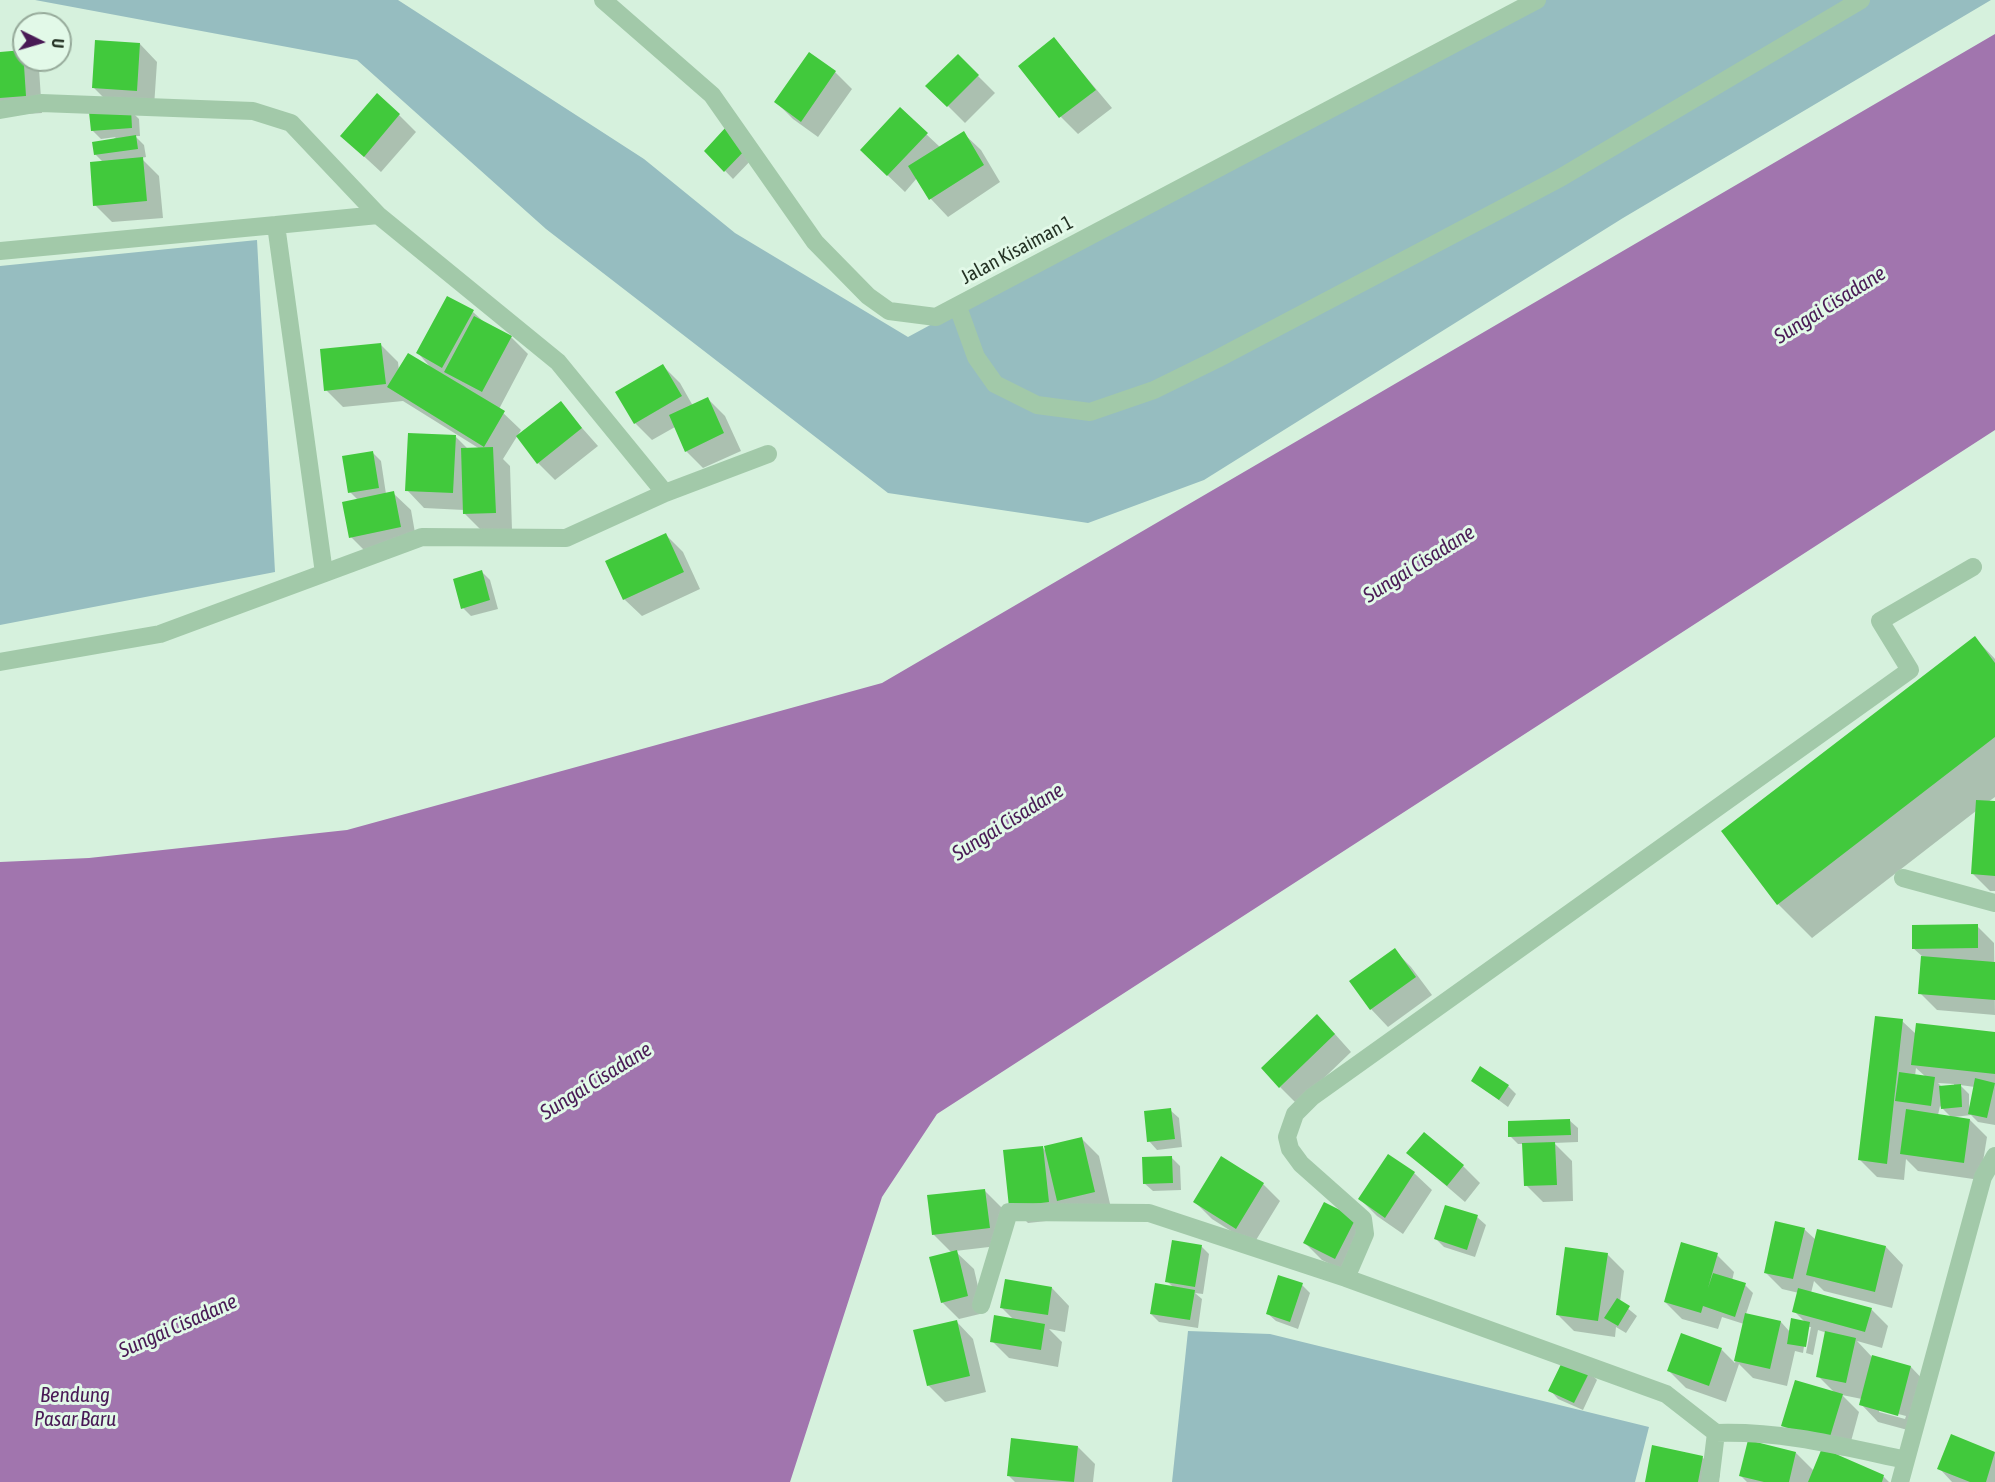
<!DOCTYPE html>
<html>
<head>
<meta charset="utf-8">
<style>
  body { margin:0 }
  #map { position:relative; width:1995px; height:1482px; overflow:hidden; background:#d6f1dd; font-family:"Asap Condensed",sans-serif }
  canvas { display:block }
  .north { position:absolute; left:12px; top:12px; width:60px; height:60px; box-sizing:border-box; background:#e2f9e8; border:2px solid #96aa9a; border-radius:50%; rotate:95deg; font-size:16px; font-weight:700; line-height:24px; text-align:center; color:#253325 }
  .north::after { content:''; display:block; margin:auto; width:21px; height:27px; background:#491a55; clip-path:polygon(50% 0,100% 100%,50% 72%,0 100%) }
</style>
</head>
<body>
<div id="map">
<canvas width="1995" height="1482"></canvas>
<div class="north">U</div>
</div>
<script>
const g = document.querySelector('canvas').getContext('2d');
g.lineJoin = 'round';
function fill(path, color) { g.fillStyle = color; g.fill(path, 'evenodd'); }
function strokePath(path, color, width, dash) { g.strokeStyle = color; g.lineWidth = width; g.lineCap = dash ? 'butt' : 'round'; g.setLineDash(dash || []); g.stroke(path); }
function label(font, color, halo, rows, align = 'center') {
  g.font = font + ' "Asap Condensed",sans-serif'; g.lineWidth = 6; g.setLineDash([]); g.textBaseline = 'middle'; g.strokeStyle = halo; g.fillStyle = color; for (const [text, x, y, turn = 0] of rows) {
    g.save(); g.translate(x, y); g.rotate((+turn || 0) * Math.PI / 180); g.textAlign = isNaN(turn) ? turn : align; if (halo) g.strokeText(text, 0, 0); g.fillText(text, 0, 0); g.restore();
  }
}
fill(new Path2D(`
  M35,0h363l246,159 91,74 173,104 624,-337h459l-368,218 -419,262 -116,43 -200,-30 -342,-264 -189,-169z
  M257,240l18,332 -275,53v-359z
  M1188,1331l82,3 379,93 -14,55h-463z`), '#96bdc0');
fill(new Path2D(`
  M1995,34v396l-1058,684 -55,83 -92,285h-790v-620l89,-4 258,-28 535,-147z`), '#a175ae');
fill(new Path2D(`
  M1054,39l58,69 -34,26 -17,-17 -40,-51z
  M140,44l17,18 -3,45 -43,-2 -17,-17z
  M22,52l2,8h6l9,9 3,44 -30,2 -12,-12v-50z
  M958,56l37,37 -30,30 -37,-37z
  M835,72l17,17 -34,48 -25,-18 -17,-17z
  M131,111l8,8 1,17h-5l9,9 2,12 -5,1 18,18 4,42 -51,4 -17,-17 9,-42 -9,-9 21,-17 -15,2 -9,-9z
  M399,115l17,17 -35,40 -39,-36z
  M726,130l28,27 -21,22 -27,-28z
  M963,133l18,17 19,32 -52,35 -17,-18 -14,-21 -12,14 -26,-25 47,-33 15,14z
  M473,312l11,10 27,15 17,17 -29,55 22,21 -18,29 7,7 2,64 -30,1 -18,-18v-3l-40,-2 -17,-18 49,-53 13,13 11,-1 -77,-48 -60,6 -17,-17 54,-46 18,18 1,9 33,-2 -15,-17z
  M663,366l17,17 13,23 15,-7 17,17 16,35 -38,17 -17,-17 -11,-24 -23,13 -17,-17z
  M560,403l38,43 -43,34 -17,-17z
  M373,453l8,8 5,33 7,-1 18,17 6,34 -49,10 -17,-17 7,-37 -8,-8z
  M666,535l17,17 17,37 -58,27 -18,-17z
  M482,572l8,8 8,29 -27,7 -8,-8z
  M1975,638l20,21v138l-7,5h7v89h-5l-17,-17 3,-63 -164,127 -34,-34 -55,-73z
  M1977,926l17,17 1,72 -58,-5 -17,-17 3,-36 -10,-9z
  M1394,950l17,17 21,28 -44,32 -17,-18 -20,-28z
  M1902,1021l14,13 79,-1v92l-17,-3 -7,-7 -17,2 16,3 17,17 -7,43 -62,-9 -12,-12 -2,21 -27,-3 -17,-17zM1916,1068l10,9 -11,-1zM1938,1083l16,1v2l-12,1zM1960,1085l15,2 -6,22v-15zM1940,1106l11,11 -13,-2z
  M1334,1033l17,19 -54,52 -17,-17z
  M1473,1081l35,5 8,8 -8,13z
  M1170,1110l9,8 3,29 -25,3 -8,-9z
  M1569,1120l9,8v14l-24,1 18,18 1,40 -30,1 -17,-17 -2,-41h-6l-8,-8z
  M1081,1138l18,18 12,52 -46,11 -37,4 -17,-17 31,-59 5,5z
  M1408,1153l55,13 17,17 -15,19z
  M1389,1156l25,17 18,17 -29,44 -26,-18 -17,-17z
  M1171,1157l9,9 1,24 -28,1 -9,-8z
  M1263,1184l17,17 -27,44 -41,-26 -17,-17z
  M985,1191l17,17 4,37 -51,6 19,18 10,44 -25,6 -17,-17 10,-49 -19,-19z
  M1477,1217l9,8 -11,32 -31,-10 -8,-8z
  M1355,1219l17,18 -20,38 -30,-15 -17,-17z
  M1804,1229l12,11 2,-9 68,16 17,18 -11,43 -68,-17 -10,-10 -3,12 60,16 17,17 -6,22 -25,-7 15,16 39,10 17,18 -13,47 -37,-10 -17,-18 1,-5 -20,-4 17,17 -12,44 -17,-2 54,23 5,5h-142l-6,-6 55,-23 18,18 9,-22 -23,-7 -17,-17 52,-32 -17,-17 9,-43 -9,-3 -5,25 -7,-2 5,-26h-4l-4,26 -8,-2 -8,35 -34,-8 -14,-14 -13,38 -40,-14 -17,-17 52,-22 14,14 9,-39 -22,-7 -4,12 -36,-10 -17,-17 52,-47 17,17 -2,9 13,4 8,8 -7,21 35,8 9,10 15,-10 -11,-11 5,-18 -17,-4 -17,-17zM1879,1409l27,7 -1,3 -26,-7z
  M1201,1246l8,8 -6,40 -8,-1 7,6 -4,29 -39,-6 -8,-8 23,-26 -7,-7z
  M1607,1254l17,17 -4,31 17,14 -11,17 -10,-6 -1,10 -41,-6 -17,-17z
  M1302,1285l8,8 -12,36 -22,-8 -9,-8z
  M1052,1288l17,18 -4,26 -16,-3 13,13 -4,25 -49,-9 -17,-17 22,-21 -13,-13z
  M956,1321l17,18 13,53 -41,10 -17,-17z
  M1589,1372l8,8 -14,30 -25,-11 -8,-9z
  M1951,1436l44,17v29h-43l-13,-14z
  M1078,1447l17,17 -2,18h-78l-7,-7z
  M1702,1457l18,18 -2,7h-72z`), '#0003');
fill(new Path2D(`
  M1054,37l42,53 -37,28 -41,-52z
  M95,40l45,3 -3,48 -45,-3z
  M23,50l3,46 -26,2v-46z
  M809,52l27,19 -35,51 -27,-20z
  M958,54l21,21 -32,32 -22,-21z
  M377,93l23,21 -36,43 -24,-21z
  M900,107l28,26 -41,43 -27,-26z
  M131,109l1,19 -41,3 -2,-19z
  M726,127l21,21 -23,24 -20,-21z
  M964,131l20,34 -55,35 -21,-34z
  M136,135l2,14 -44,6 -2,-13z
  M143,157l4,44 -54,5 -3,-44z
  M447,296l27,14 -32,58 -26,-15z
  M474,316l38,20 -30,56 -38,-20z
  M381,343l5,41 -62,7 -4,-42z
  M408,353l97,58 -21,36 -97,-60z
  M663,364l19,32 -48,28 -19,-32z
  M708,397l16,36 -39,19 -16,-37z
  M561,401l21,27 -45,36 -21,-28z
  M408,433l48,2 -3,58 -48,-2z
  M493,447l3,66 -33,1 -2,-66z
  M373,451l6,37 -31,5 -6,-37z
  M394,491l7,36 -52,11 -7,-36z
  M666,533l18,39 -61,28 -18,-39z
  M482,570l8,30 -29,9 -8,-30z
  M1975,636l20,27v74l-218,168 -56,-74z
  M1976,800l19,1v75l-24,-2z
  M1978,924v24l-66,1v-24z
  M1395,948l21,29 -46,33 -21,-29z
  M1921,956l74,6v38l-77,-6z
  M1317,1014l18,20 -56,54 -18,-20z
  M1875,1016l28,3 -16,145 -29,-4z
  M1916,1023l79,9v42l-84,-9z
  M1480,1066l29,19 -10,15 -28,-19z
  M1899,1072l36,5 -4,29 -36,-5z
  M1975,1078l20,5 -8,35 -19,-4z
  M1961,1084l1,23 -21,2 -2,-23z
  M1171,1108l4,31 -28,3 -3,-31z
  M1906,1109l64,10 -6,44 -64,-9z
  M1570,1119l1,16 -63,2v-16z
  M1424,1132l40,33 -17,21 -41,-33z
  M1082,1137l13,55 -38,9 -13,-55z
  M1555,1142l2,43 -33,1 -2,-43z
  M1043,1146l6,56 -40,5 -6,-57z
  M1388,1154l27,18 -30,46 -27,-19z
  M1172,1156l1,27 -30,1 -1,-27z
  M1221,1156l43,27 -28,46 -43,-27z
  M985,1189l5,39 -58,7 -5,-40z
  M1324,1202l32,16 -21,41 -32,-16z
  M1445,1205l33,10 -11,35 -33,-11z
  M1775,1221l30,7 -12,51 -29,-6z
  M1817,1229l69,17 -11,46 -69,-17z
  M1172,1240l30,5 -7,42 -30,-5z
  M1681,1242l37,11 -10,35 5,-15 33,10 -11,34 -32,-11 -2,7 -37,-11z
  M1565,1247l43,6 -10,68 -42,-6z
  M957,1250l11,46 -27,7 -12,-46z
  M1278,1275l25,8 -13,39 -24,-8z
  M1005,1279l47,8 -4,28 -48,-7z
  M1155,1283l40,7 -5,30 -40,-6z
  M1798,1288l74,20 -7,24 -73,-20z
  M1617,1298l13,8 -12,20 -14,-8z
  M1745,1313l36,8 -11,48 -36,-8z
  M994,1315l51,9 -4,26 -51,-8z
  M1791,1318l19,4 -4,25 -19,-3z
  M957,1320l13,56 -43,10 -14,-56z
  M1825,1331l31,7 -10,45 -30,-6z
  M1681,1333l41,15 -13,38 -42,-15z
  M1872,1355l39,11 -13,50 -39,-11z
  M1564,1358l26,13 -16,32 -26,-12z
  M1795,1380l48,14 -14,46 -48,-14z
  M1951,1434l44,18 -9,30h-16l-33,-13z
  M1011,1438l67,8 -4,36 -67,-6z
  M1748,1440l48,12 -7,30h-25l-25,-6z
  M1652,1445l51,11 -5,26h-53z
  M1822,1448l62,27 -2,7h-74z`), '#41c93c');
strokePath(new Path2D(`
  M603,0l109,95 103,147 53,54 21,15 47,6 601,-317
  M0,110l41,-7 212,8 38,12 87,92 180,147 107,131 103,-39
  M276,225l102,-10
  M0,251l276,-26 48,348
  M958,307l18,50 19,27 42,21 53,7 64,-22 63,-31 343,-181 301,-178
  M0,662l160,-28 262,-97 144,1 99,-45
  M1903,878l92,25
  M1346,1278l19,-44 -2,-15 -62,-55 -11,-15 -3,-12 8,-23 17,-17 598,-427 -30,-49 93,-54
  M981,1305l28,-93 140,1 197,65 320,116 50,39 -6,49
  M1716,1433c69,-2 124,13 190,27
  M1900,1482l83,-305 12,-21`), '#a2c9a9', 18);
label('20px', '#253325', '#e2f9e8', [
  ["Jalan Kisaiman 1",1017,250,-28]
]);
label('italic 21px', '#491a55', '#e2f9e8', [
  ["Sungai Cisadane",1830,305,-32],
  ["Sungai Cisadane",1419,564,-32],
  ["Sungai Cisadane",1008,822,-32],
  ["Sungai Cisadane",596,1081,-32],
  ["Sungai Cisadane",178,1326,-24],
  ["Bendung",75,1395],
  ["Pasar Baru",75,1419]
]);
</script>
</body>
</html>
